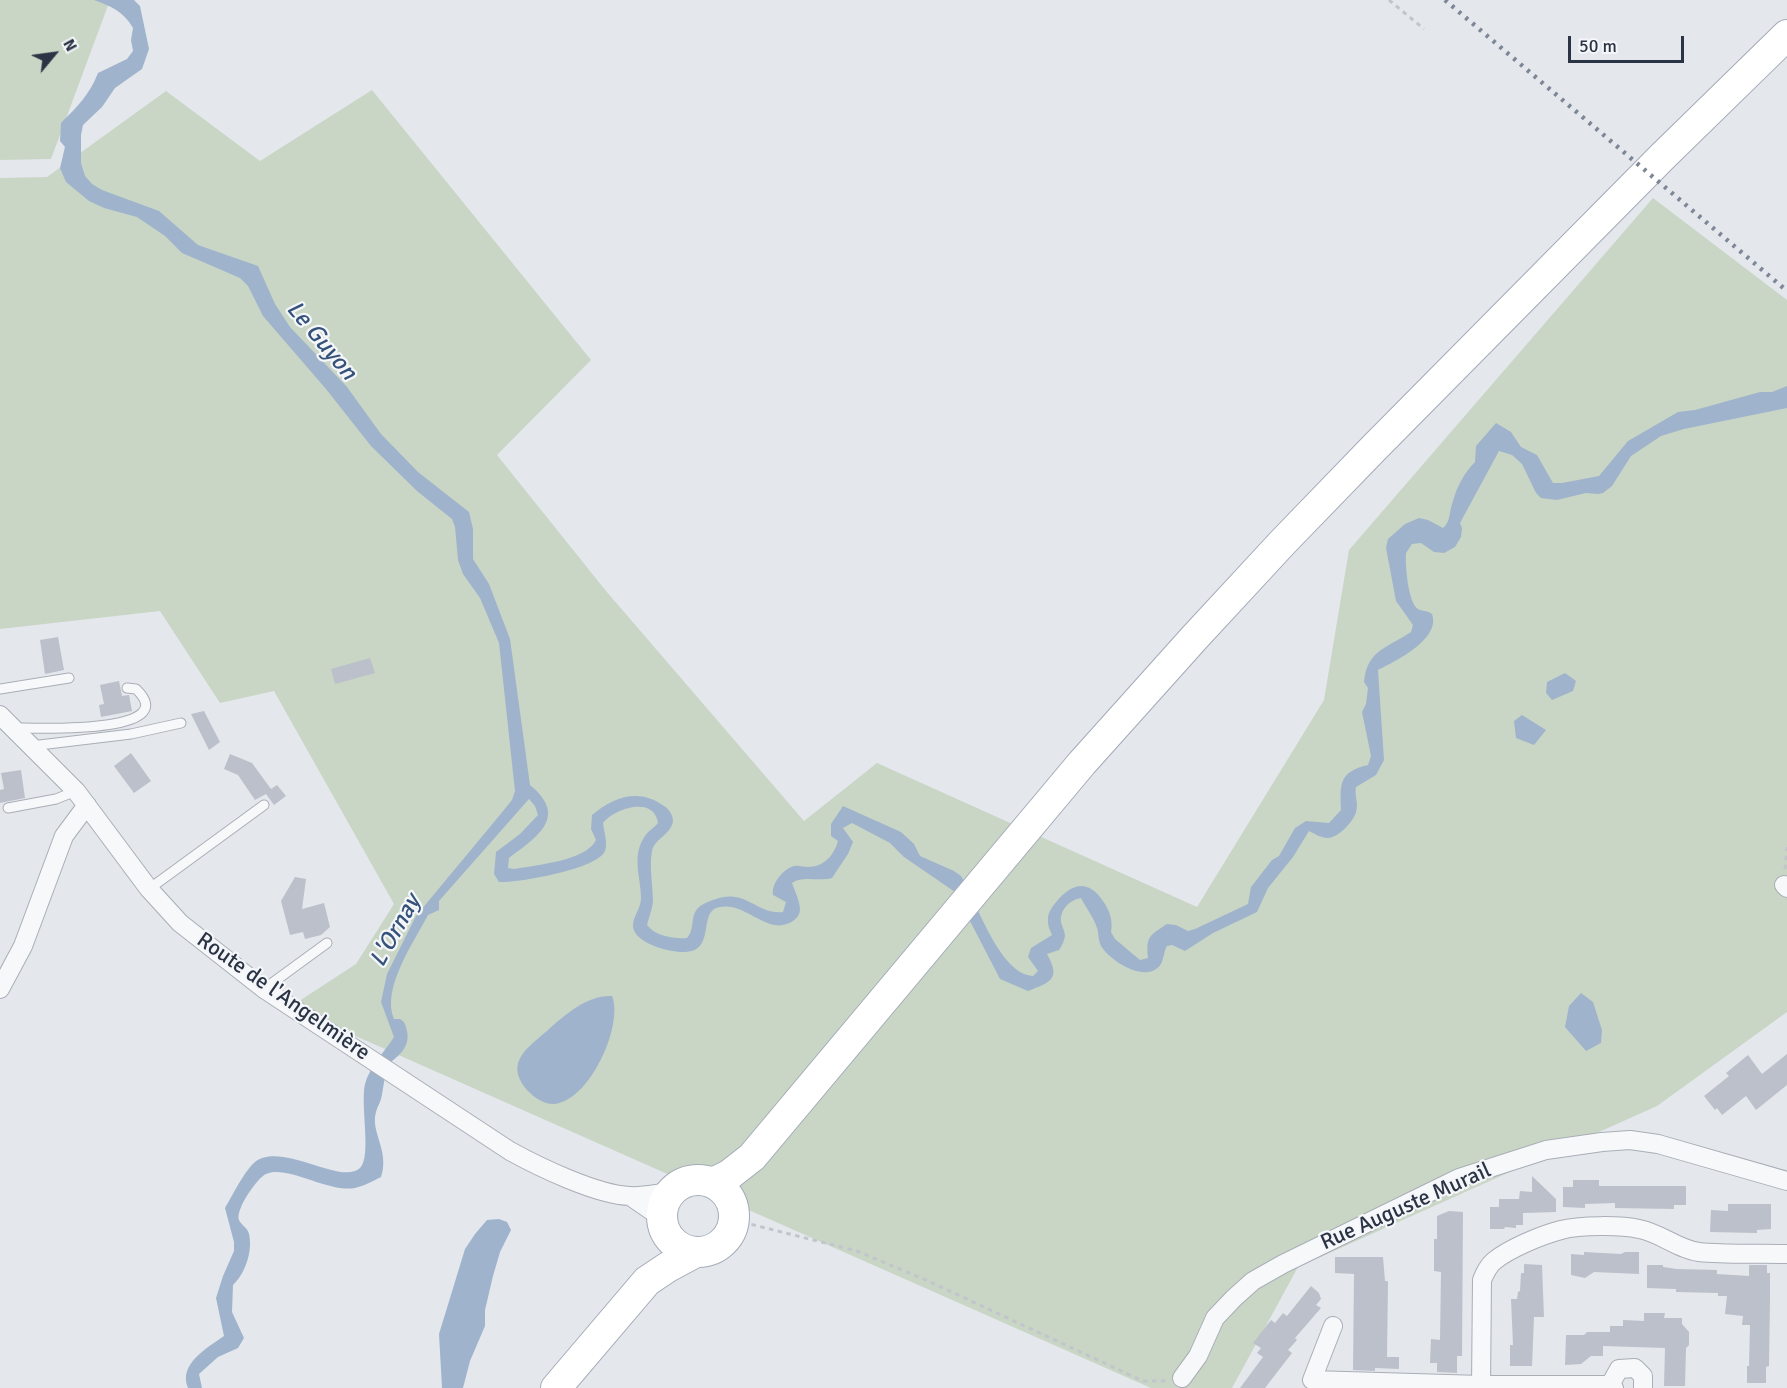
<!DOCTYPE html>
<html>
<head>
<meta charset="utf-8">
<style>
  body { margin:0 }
  #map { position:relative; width:1787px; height:1388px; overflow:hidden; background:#e4e7ec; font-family:Signika,sans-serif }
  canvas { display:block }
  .north { position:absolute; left:24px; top:24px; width:60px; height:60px; -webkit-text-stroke:4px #f4f6f9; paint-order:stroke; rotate:61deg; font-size:16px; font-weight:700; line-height:24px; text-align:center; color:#2b3445 }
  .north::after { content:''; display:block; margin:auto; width:21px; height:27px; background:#2b3445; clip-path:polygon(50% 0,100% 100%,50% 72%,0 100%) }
  .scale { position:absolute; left:1568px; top:36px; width:116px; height:27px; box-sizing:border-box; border:3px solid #2b3445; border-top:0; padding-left:8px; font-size:18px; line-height:21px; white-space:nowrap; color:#2b3445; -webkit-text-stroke:4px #f4f6f9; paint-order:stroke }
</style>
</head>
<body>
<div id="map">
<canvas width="1787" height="1388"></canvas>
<div class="north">N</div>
<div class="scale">50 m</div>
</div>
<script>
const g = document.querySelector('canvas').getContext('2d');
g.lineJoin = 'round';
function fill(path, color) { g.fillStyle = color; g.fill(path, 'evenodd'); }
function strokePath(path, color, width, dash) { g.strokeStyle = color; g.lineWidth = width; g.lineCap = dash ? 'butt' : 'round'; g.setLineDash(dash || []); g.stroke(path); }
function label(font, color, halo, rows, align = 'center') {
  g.font = font + ' Signika,sans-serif'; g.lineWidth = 4.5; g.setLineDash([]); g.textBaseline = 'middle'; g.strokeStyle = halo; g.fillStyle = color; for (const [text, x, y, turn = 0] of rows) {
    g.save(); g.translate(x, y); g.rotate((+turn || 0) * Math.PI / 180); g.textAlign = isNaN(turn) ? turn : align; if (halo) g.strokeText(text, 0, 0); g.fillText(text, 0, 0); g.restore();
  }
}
fill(new Path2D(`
  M0,0h110l-59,159 -51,1z
  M372,90l219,270 -94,95 109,136 198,230 73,-58 320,144 127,-207 25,-150 304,-352 134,102v712l-130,94 -359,161 -66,121h-81l-861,-381 66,-43 38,-60 -120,-213 -54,12 -60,-92 -160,18v-451l47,-1 119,-86 94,70z`), '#c9d6c5');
fill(new Path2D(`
  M94,0h40l6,6 9,43 -7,20 -27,19 -13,19 -19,18 -2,10v28l4,13 7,8 10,6 57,21 39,34 60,21 17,38 15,23 57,60 34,47 37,38 51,40 4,17v30l16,25 21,55 20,146c39,32 7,52 -21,73l-1,10 6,1c22,-4 72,-8 82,-29l-5,-11 1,-14c22,-19 48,-27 72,-9 5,3 9,9 9,15 -2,14 -18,17 -21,30 -3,16 1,35 1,51 -1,8 -4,15 -6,23 8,11 27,14 40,13 8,-9 3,-20 10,-29 5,-5 10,-7 16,-9 34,-13 42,15 70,12l3,-10 -13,-7c-2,-11 10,-26 21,-29 4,-1 10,1 14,1 16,0 26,-12 30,-26l-7,-5v-12l12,-18 58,26 13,12 6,12 34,15 7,5c16,26 38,98 72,100l5,-5 -10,-14 3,-9 21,-13c-2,-4 -4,-9 -4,-13 -1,-9 4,-15 9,-21 16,-19 32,-21 46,0 7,10 10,20 8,31l4,7 25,21 8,-2c-2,-22 1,-22 19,-34l9,1 12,6 7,-2 53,-25 3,-17 21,-27 7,-4 16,-28 11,-7 23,2 12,-13c-1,-27 -2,-38 27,-45l3,-9 -9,-44 4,-8 2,-16 -4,-6c3,-32 23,-34 47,-50l2,-7 -17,-24 -10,-53 2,-9 17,-15 14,-6 9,2 15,8c8,-7 6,-17 10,-27 4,-15 12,-29 22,-39l1,-16 20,-23 15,9 10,15 16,8 16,28h9l37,-7 29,-35 50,-29 17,-2 65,-18h12l15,-6v22l-103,21 -23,7 -30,20 -19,30 -9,7 -5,1 -12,-1 -29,7 -16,-2 -5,-5 -14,-29 -10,-9 -13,-4 -39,72 2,5 -1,9 -6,10 -11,6 -10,-1 -13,-9 -9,1 -6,9c-1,11 2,50 12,56 6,3 9,1 14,5 9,25 -36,47 -54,56l6,90 -8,15 -20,12c-2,8 3,16 0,25 -2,9 -18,26 -28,26 -7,0 -13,-4 -19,-7l-16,26 -25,31 -11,24 -44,21 -28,18 -13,-6 -5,1c-3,5 -3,12 -6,18 -14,21 -51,-3 -60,-18 -3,-6 -2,-12 -4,-18 -3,-10 -11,-20 -16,-30 -12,2 -21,12 -20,24 1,5 4,9 4,14 -1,5 -3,10 -6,14l-12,4c14,25 4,28 -19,37l-28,-12 -45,-87 -51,-35 -14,-14 -38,-20 -9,5 10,14 -5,12 -16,24c-13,4 -29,-3 -40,5 3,8 8,19 8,27 -1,11 -15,17 -25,15 -18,-3 -35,-22 -55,-18 -23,3 -3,44 -35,45 -14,1 -54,-9 -52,-28 1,-9 8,-16 8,-26 0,-21 -10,-42 4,-62 3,-5 9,-8 13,-13 -4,-28 -44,-14 -55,0 1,9 5,20 2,28 -7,18 -87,32 -106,31l-5,-8 2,-22 24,-18 18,-19 -3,-9 -6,-7 -90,102v9l-11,5c-14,27 -47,74 -34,104h6l4,3c6,13 5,24 -6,34 -1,1 -7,6 -7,6 -7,10 -7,25 -10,37 -1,4 -4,8 -5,13 -6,20 14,39 5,65 -8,4 -17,9 -26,11 -26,5 -69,-24 -89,-14 -9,4 -31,36 -27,46 2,5 9,8 10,14 4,17 -4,40 -16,51l-1,27 12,26 -6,10 -20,9 -19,17 3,14h-14c-10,-24 19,-40 36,-52l-8,-38 7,-22 11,-25v-9l-9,-34c7,-12 20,-38 30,-46 27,-21 86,24 105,6 12,-11 0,-63 5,-84 4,-16 20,-33 29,-47l-13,-35 6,-28 29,-58 83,-100 13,-16 3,-9 -16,-148 -19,-45 -17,-24 -5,-14 -3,-33 -3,-8 -35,-28 -46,-45 -45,-57 -63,-73 -15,-30 -8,-8 -58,-25 -17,-17 -28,-19 -33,-9 -15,-7 -23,-19 -6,-14 5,-21 -5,-6 1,-18c16,-16 29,-29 37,-50l29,-14 6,-8 -2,-11 2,-12c-9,-16 -22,-22 -39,-28z
  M1565,673l11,8 -3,10 -21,9 -6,-7 1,-11z
  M1522,715l24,15 -12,15 -18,-7 -2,-17z
  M1581,993l12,9 9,28 -1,13 -15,8 -21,-24 4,-21z
  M612,996c12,29 -23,107 -59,108 -9,0 -18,-6 -24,-12 -26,-28 -3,-43 19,-62 18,-16 39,-35 64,-34z
  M499,1219l8,3 4,8 -11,22 -7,24 -8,34v16l-15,35 -7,27h-21l-3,-54 26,-85 10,-15 12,-14z`), '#9fb4cc');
fill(new Path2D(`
  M58,637l6,33 -19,4 -5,-34z
  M370,658l5,15 -40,11 -4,-15z
  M119,681l3,15 7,-1 3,16 -31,6 -2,-12 5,-1 -4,-19z
  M204,711l16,31 -11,8 -18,-36z
  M131,753l20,28 -17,12 -20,-27z
  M230,754l22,9 19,26 6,-4 9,11 -12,9 -8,-11 -11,6 -17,-25 -14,-6z
  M21,770l4,28 -25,5v-13l4,-1 -3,-16z
  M295,877l11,2 -4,30 22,-6 6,24 -9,8 -16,4 -2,-7 -13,3 -9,-34z
  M1787,1054v31l-31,25 -10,-14 -24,19 -5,-7 -2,2 -11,-14 25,-20 -3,-3 22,-18 14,19z
  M1532,1176l24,23v13l-33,1v12h-7v3l-11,-1 -1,2h-14v-22h9v-8h20l1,-8 12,1z
  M1573,1180h26v6h87v19h-12v4l-59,-1v-5l-30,1v4l-22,-1v-20h10z
  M1728,1204h43v25l-14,1v3l-47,-1 1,-22 17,1z
  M1449,1211l14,1 -1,144h-5v17l-20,-1v-9h-7l1,-24 9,1 1,-68 -7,-1v-32h3v-23z
  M1584,1252l37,2 4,-2h14v22l-45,-2 -9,6 -14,-3v-21l13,1z
  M1335,1257h48l2,24h3l-1,76h12v12l-24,-1v3l-22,-1 1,-96 -19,-1z
  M1524,1264l18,1 2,52h-10l-2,49h-22v-21h3l-2,-46h6l1,-7 2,-1 1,-18h3z
  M1647,1265h16v2l14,2 40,1v4l32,2v-11h18v8h3v26l-1,67 -3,1v16h-19v-17h2l1,-41h-8l1,-9 -18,-2 2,-18h-9v-3l-42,-1v-3l-29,-1z
  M1311,1286l8,7 2,6 -5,6 5,3 -26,30 2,2 -9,10 4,3 -27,35h-25l23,-31 -6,-4 4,-5 -8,-5 18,-23 4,3 8,-10 4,3z
  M1644,1313h21l-1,5h18v6l7,8v13l-3,3 -1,38h-21l1,-38 -62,-2v10h-12l-10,8 -16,1 1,-30h18l3,-3h23v-6h13v-6l21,1z`), '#bbc0ca');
const lane = new Path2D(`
  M0,689l69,-11
  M15,728c18,0 170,7 121,-39l-9,-1
  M31,746l100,-12 50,-11
  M8,808l48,-9 20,-8
  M149,889l115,-84
  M264,989l63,-46`);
const street = new Path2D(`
  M0,715l76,76 73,98 31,34 84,66 246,162c29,16 87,44 120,45 13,1 28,-3 41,-4
  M1784,885l3,3
  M0,989l23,-43 41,-110 23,-31
  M630,1196l32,22
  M1333,1326l-21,54 169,5h129l4,3
  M1182,1378l16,-22 17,-38 19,-20 19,-17 30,-17 176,-86 87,-28 56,-8 28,-2 28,4 129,37
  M1610,1385l9,-16 16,-1 8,8v12
  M1481,1388l1,-108c3,-7 6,-14 12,-19 16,-13 48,-26 67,-31 18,-5 61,-5 78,-1 22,4 38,20 60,23 29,3 59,1 88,2`);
const primary = new Path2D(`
  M662 1216a36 36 0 1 1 72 0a36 36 0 1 1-72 0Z
  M713,1183l16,-8 23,-18 330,-394 113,-126 88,-95 90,-93 289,-292 125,-122
  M556,1388l91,-107 21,-14 28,-15`);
strokePath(lane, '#a9aeb7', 11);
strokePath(street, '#a9aeb7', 20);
strokePath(primary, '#a3abb8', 32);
strokePath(new Path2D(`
  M1389,0l35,29
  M1785,869l2,-22
  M734,1220l123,31 71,30 215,100h25`), '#c2c5cb', 3, [4.5, 4.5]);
strokePath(lane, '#f7f8fa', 9);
strokePath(street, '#f7f8fa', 18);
strokePath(primary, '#fff', 30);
strokePath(new Path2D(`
  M1445,0l342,291`), '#7d8696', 4.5, [3, 6]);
label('22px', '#2b3445', '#f4f6f9', [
  ["Route de l'Angelmière",283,997,35],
  ["Rue Auguste Murail",1406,1207,-24]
]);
label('italic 24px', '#34527a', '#f4f6f9', [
  ["Le Guyon",321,341,50],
  ["L'Ornay",396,931,-61]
]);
</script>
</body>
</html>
